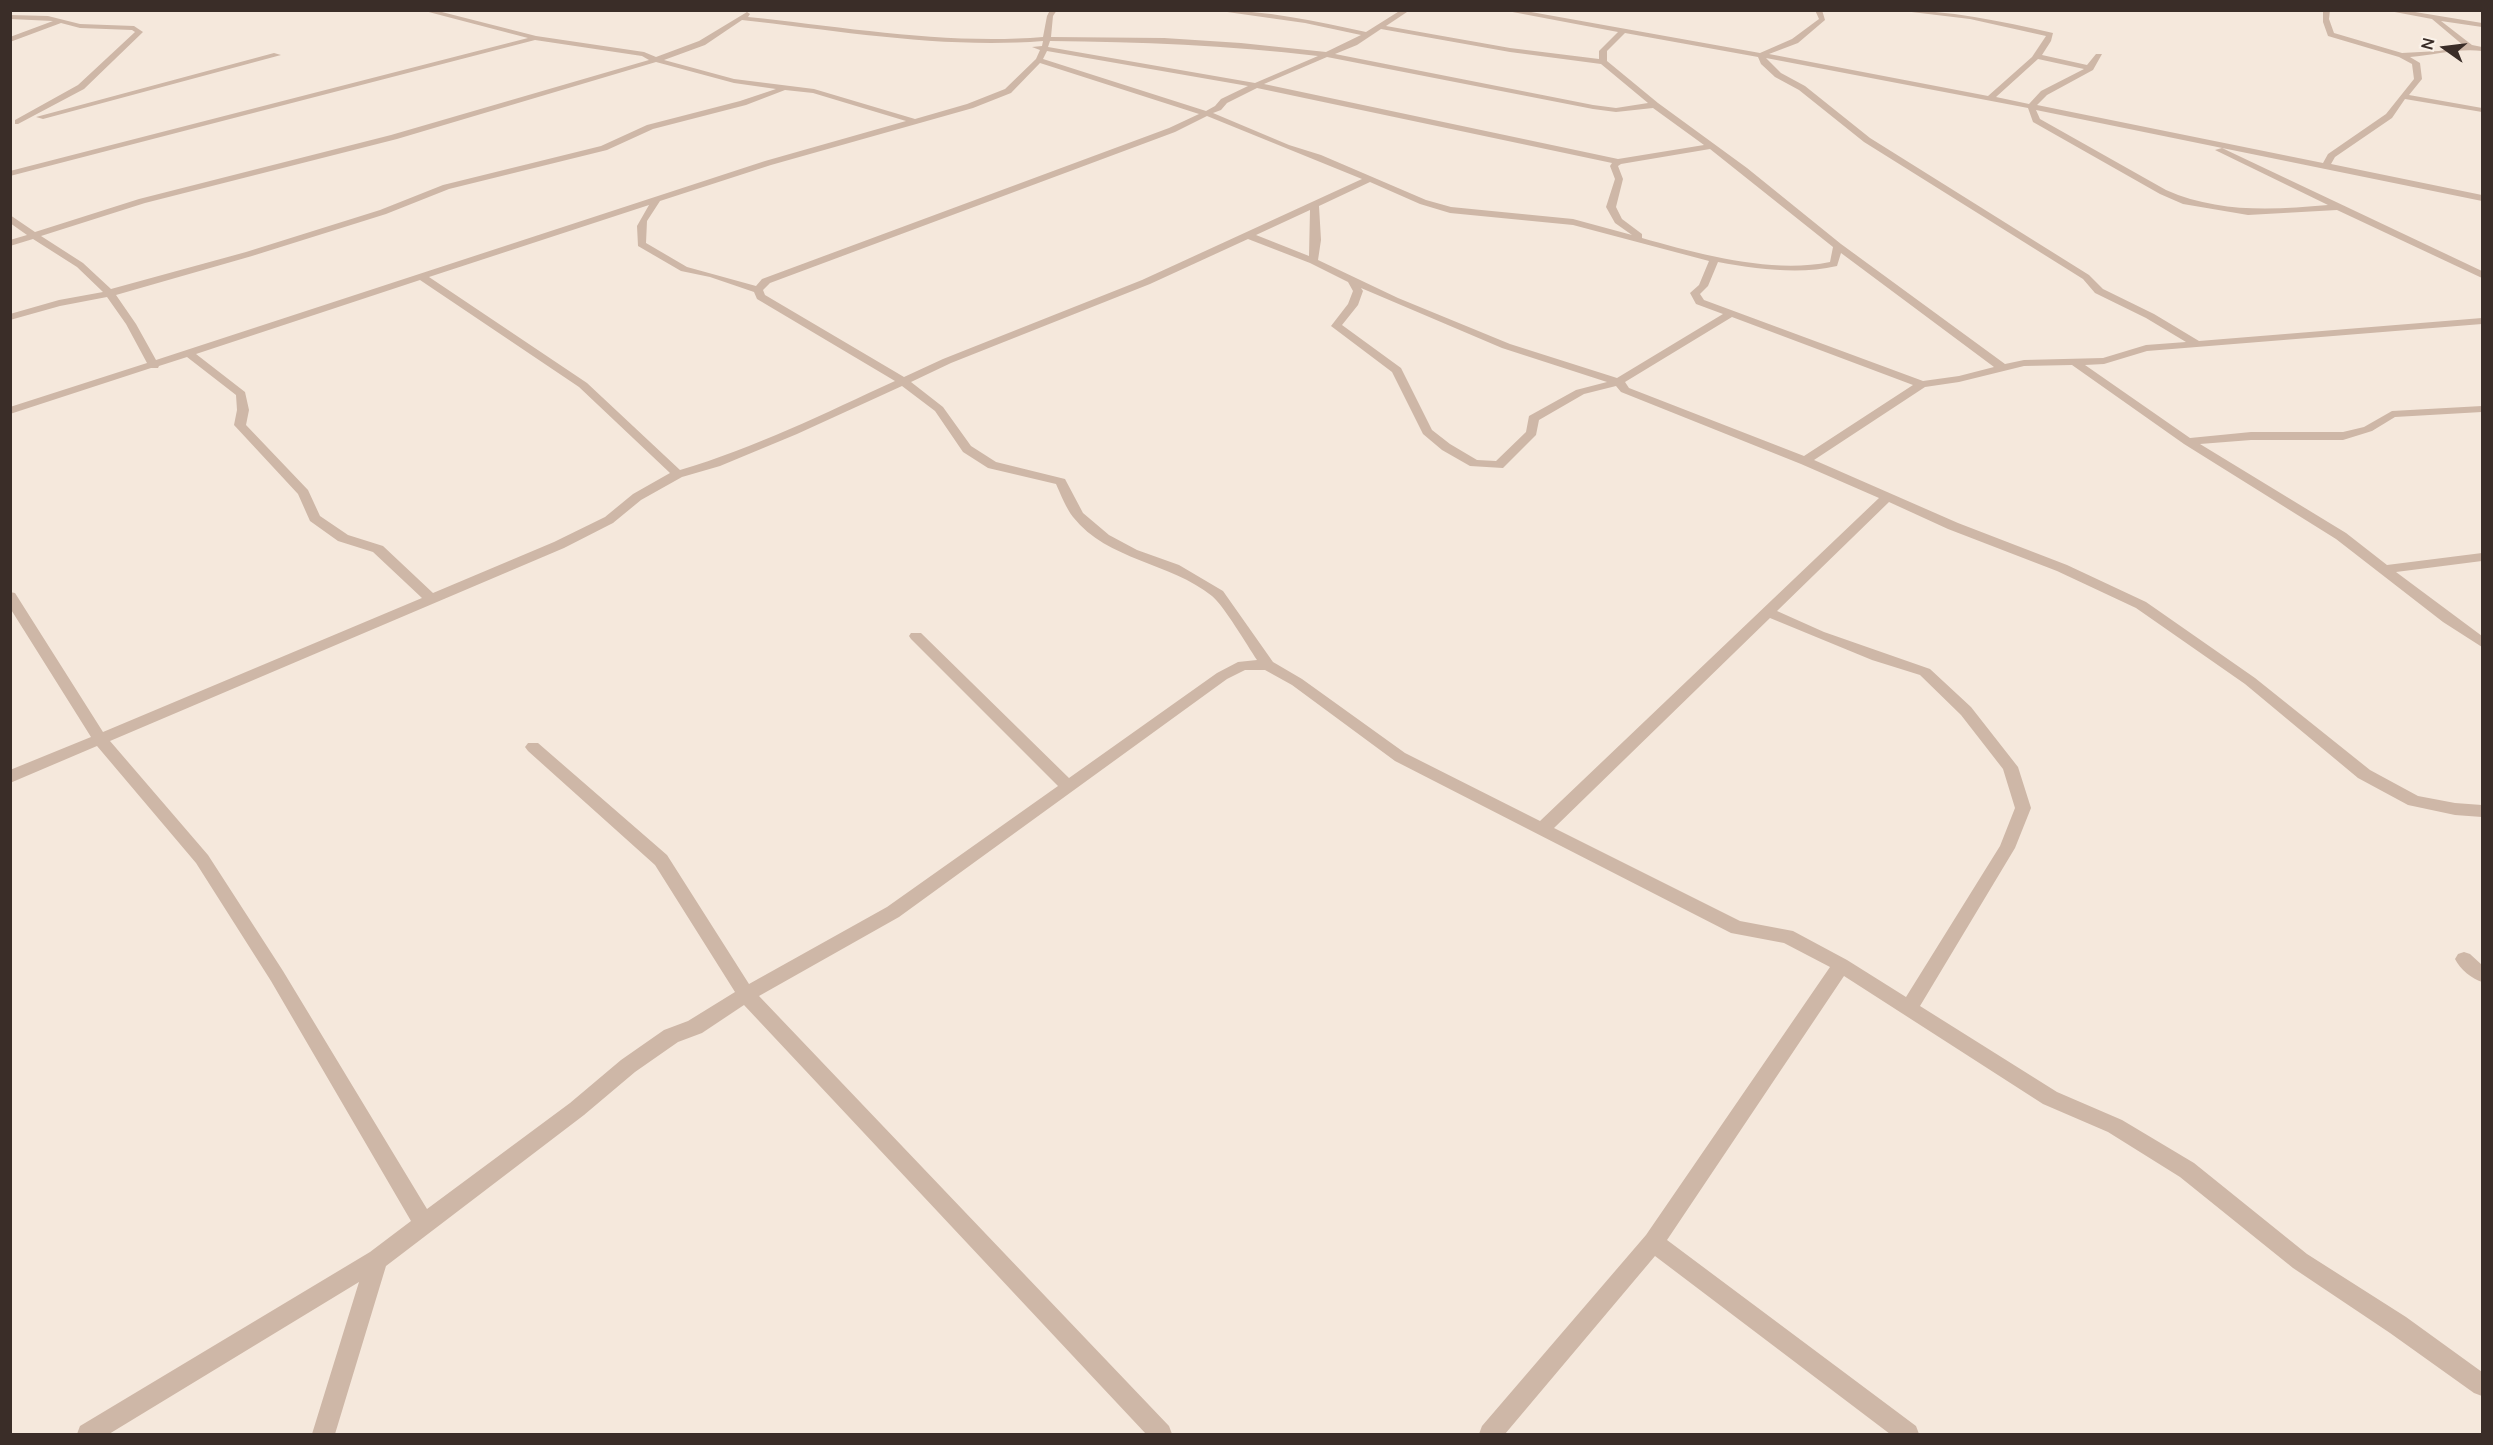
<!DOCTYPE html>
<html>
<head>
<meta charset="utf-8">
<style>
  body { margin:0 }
  #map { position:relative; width:2493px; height:1445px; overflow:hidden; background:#f5e8dc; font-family:Manrope,sans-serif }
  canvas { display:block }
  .frame { position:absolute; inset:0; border:12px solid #3a2d28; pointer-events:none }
  .north { position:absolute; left:2415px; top:18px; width:60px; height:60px; -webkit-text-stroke:4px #fbf2e9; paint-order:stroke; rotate:284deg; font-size:16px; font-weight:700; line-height:24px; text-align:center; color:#3a2d28 }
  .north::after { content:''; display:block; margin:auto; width:21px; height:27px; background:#3a2d28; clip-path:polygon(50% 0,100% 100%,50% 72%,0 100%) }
</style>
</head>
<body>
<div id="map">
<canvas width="2493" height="1445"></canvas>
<div class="frame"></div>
<div class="north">N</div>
</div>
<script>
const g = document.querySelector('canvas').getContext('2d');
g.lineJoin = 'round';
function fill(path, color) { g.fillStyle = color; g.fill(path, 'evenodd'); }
fill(new Path2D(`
  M421,10h13l102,26 108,16 12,5 43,-16 48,-29 3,2 -2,3c97,10 197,28 295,20l4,-21 3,-6h7l-4,6 -2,21 113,1 77,5 85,9 35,-17 -56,-12 -92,-13c52,0 103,11 153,22l35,-22h9l-24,16 124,22 89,11v-8l19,-19 -116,-22h18l240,43 32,-14 27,-20 -4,-9h7l3,10 -27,23 -29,11 219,42 44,-39 14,-21 -76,-17 -75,-9c54,0 105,11 158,23l-2,8 -9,14 45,10 9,-11h6l-9,16 -46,25 -10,10 286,58 5,-9 58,-40 28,-35 -2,-15 -13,-7 -71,-21 -5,-14v-12h7l-1,9 5,14 68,20 37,-2 25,-5 -32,-27 -48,-9h19l79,13v4l-41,-6 31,24 10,2v4c-23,-3 -48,4 -72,6l10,6 2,16 -13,16 73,13v4l-77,-13 -13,19 -57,39 -4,7 151,31v6l-446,-91 4,9 126,71c52,23 106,20 162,15l-113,-55 7,-2 260,123v7l-145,-68 -89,5 -65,-11 -23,-10 -127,-72 -5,-14 -262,-50 15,15 24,13 65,52 219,137 14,14 51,25 45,27 283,-23v6l-335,27 -43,13 -19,1 105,73 61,-6h92l21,-5 28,-16 90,-5v6l-87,5 -23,14 -29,9h-92l-51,4 146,89 41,32 95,-12v8l-86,11 86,64v11l-39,-25 -107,-83 -152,-95 -112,-79 -48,1 -65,16 -34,5 -111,73 144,63 109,42 79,37 109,76 115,92 48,26 37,7 27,2v12l-27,-2 -47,-10 -50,-27 -113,-94 -109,-76 -79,-37 -109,-42 -59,-27 -112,109 47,21 106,37 41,38 47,60 13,41 -16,40 -95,158 137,86 65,28 72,43 113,91 99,63 76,55v24l-8,-3 -84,-60 -97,-65 -113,-91 -72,-45 -65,-28 -199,-128 -177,264 249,186 3,8h-29l-235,-178 -150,178h-26l3,-8 164,-191 184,-268 -46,-24 -53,-10 -336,-172 -103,-76 -27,-15h-20l-18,9 -328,238 -140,79 410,430 3,8h-26l-402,-429 -42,28 -24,9 -43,30 -51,43 -198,151 -51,168h-23l47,-152 -250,152h-32l3,-8 290,-174 41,-31 -140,-240 -75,-118 -99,-117 -87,37v-13l81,-33 -81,-129v-16l5,1 88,139 319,-134 -49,-46 -35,-11 -28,-20 -12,-27 -64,-69 3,-15 -1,-15 -49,-38 -28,9 -1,2h-7l-141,46v-7l137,-44 -21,-39 -19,-27 -47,9 -50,14v-6l49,-14 44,-8 -26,-25 -44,-28 -23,7v-6l17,-5 -17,-12v-8l25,17 104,-33 252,-64 258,-75 -7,-4 -107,-16 -525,136v-5l518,-133zM742,20c99,11 201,29 301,21l-1,5 -10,1 8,3 -4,9 -31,30 -38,15 -52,15 -101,-30 -80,-10 -70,-19 41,-15zM1381,29l129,23 91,12 47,39 -32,5 -23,-3 -258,-51 22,-9zM1625,33l133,24 3,7 14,13 24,13 65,52 219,137 12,14 51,25 40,24 -40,3 -43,13 -79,2 -19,4 -164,-120 -94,-76 -89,-65 -51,-42v-10zM1050,41c92,1 176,4 268,15l-63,27 -207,-36zM1047,51l201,35 -27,13 -6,7 -9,5 -163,-52zM1327,57l266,52 23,3 37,-4 51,37 -86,14 -354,-75zM2038,59l46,10 -43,22 -12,13 -33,-7zM656,62l78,21 42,6 -36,12 -93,24 -46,21 -158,39 -63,25 -134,42 -135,37 -28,-26 -42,-27 104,-33 252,-64zM1040,63l159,51 -30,14 -407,151 -6,7 -69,-19 -41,-24 1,-22 13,-20 111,-36 202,-57 38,-15zM1257,88l355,75 -2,3 5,13 -9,28 9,16 17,12 -59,-16 -122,-12 -25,-7 -105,-45 -32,-10 -76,-32 8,-3 6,-7zM785,90l28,3 93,28 -141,40 -609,199 -20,-36 -20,-29 136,-39 134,-42 63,-25 158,-39 46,-21 93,-24zM1207,116l155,63 -220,101 -199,79 -39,18 -139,-82 -2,-5 7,-7 405,-151zM1710,149l123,98 -3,15c-59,12 -131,-8 -188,-24v-4l-20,-15 -6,-12 7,-28 -5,-13 3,-2zM1370,182l50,22 30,9 123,12 136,36 -10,24 -9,8 6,11 27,10 -106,64 -107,-34 -112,-46 -80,-38 3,-20 -2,-34zM649,205l-12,21 1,20 43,25 29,6 44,15 3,7 138,82c-70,32 -140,67 -215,89l-93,-87 -158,-106zM1310,210l-1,46 -53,-21zM1248,239l62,24 38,19 5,9 -5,13 -17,22 61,46 31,62 19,16 28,16 33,2 33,-33 3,-15 45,-26 32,-8 5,6 180,72 78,34 -339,323 -135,-68 -103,-74 -29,-17 -50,-71 -44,-26 -42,-15 -28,-15 -26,-22 -18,-34 -69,-17 -25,-16 -28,-39 -32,-25 40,-19 199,-79zM1841,253l153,114 -35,9 -36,5 -219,-81 -4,-6 8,-8 10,-24c39,7 81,13 119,4zM420,280l159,107 91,86 -37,21 -28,23 -51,25 -121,51 -50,-47 -35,-11 -28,-19 -12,-26 -62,-65 3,-15 -4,-18 -49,-38zM1361,288l141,60 105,34 -31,8 -47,26 -3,16 -30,29 -19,-1 -27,-16 -18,-14 -31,-62 -59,-43 16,-20 5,-14zM1732,317l181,68 -109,71 -175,-68 -4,-6zM902,386l33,25 28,41 25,16 68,16c5,11 10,24 17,33 35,44 97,45 139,79 12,10 35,49 45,64l-19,2 -21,11 -148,105 -148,-145h-10l-2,3 2,3 147,147 -171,121 -138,77 -82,-129 -129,-112h-10l-3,4 3,4 127,114 80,127 -47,29 -24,9 -43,30 -51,43 -143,106 -144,-238 -75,-116 -98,-114 454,-193 49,-25 28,-23 41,-23 38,-11 77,-32zM1770,618l102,42 48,15 41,40 42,54 12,39 -15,38 -94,151 -59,-37 -54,-29 -53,-10 -186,-93z
  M10,15l38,1 32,8 54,2 9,6 -59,57 -66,35h-3v-4l63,-35 57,-53 -3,-2 -52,-2 -19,-5 -51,19v-5l43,-16 -43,-2z
  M274,53l7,2 -238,64 -7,-2z
  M2464,952l6,2 12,11v17c-10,-3 -22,-13 -27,-23l3,-5z`), '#ceb7a7');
</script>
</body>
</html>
